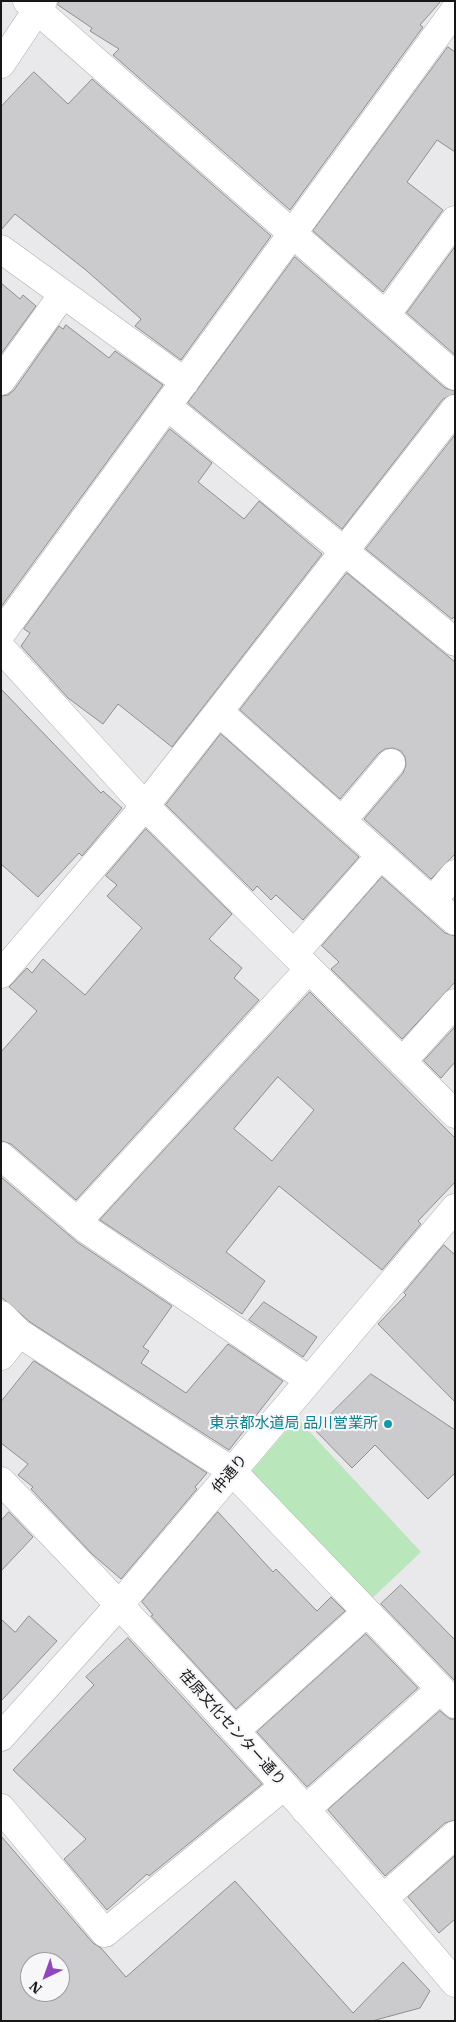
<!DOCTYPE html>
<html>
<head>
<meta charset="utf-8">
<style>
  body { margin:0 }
  #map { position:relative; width:456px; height:2022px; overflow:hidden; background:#e9e9ec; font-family:"IBM Plex Serif",serif }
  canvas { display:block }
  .frame { position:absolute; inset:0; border:2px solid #171718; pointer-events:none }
  .north { position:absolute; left:20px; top:1952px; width:50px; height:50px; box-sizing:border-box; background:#f7f7f9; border:1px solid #9d9d9f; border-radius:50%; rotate:222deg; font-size:14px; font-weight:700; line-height:20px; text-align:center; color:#171718 }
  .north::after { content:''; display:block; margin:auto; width:18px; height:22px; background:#9147b9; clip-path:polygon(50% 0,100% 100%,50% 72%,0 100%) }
</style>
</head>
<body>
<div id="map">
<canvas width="456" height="2022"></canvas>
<div class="frame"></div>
<div class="north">N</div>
</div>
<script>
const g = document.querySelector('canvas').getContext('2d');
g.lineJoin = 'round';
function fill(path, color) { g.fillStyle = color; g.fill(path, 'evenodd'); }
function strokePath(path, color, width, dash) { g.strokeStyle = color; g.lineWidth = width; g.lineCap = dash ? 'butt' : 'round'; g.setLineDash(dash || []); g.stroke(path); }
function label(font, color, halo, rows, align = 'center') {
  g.font = font + ' "IBM Plex Serif","Noto Sans JP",serif'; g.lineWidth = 4.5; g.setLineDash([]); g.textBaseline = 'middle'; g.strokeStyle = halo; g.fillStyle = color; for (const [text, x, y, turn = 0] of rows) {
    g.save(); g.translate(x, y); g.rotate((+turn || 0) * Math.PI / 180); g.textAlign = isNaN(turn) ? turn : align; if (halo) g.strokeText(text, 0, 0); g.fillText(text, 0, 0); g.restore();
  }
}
fill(new Path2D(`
  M297,1418l124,134 -56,53 -119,-127z`), '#b9e6bb');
const building = new Path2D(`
  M59,1h382l-21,24 3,2 -133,183 -177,-155 6,-6 -29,-18 2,-3 -34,-23z
  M448,47l7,5v100l-18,-12 -30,42 36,28 -60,82 -70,-61z
  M34,72l34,32 24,-25 179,157 -90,124 -46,-34 6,-7 -54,-48 -72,-57 -14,16v-123z
  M455,247v108l-48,-42z
  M295,257l150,131 10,3v3l-12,5 -101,130 -154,-126z
  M1,283l19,16 3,-4 13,11 -35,48z
  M66,325l43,33 6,-7 48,34 -162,222v-211l7,-1 6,-5 45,-64 4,3z
  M170,429l42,34 -14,19 46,37 15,-18 63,53 -150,193 -54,-43 -15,20 -35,-26 -47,-52 9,-13 -6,-4z
  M455,435v181l-3,3 -86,-70z
  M347,573l108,89v192l-24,25 -67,-60 39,-46 3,-8 -1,-8 -4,-6 -8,-3 -8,1 -6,4 -39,46 -100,-89z
  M1,689l100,104 2,-2 19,17 -40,48 -3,-3 -41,44 -37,-33z
  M221,734l138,123 -56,63 -27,-25 -5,5 -14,-14 -4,5 -87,-86z
  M146,829l86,85 -23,25 33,29 -8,10 25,22 -183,200 -65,-56 -10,-3v-89l36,-41 -28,-24 18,-19 5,5 11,-14 42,36 57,-67 -35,-32 10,-11 -11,-9z
  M382,877l63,56 10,3v46l-53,57 -71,-70 8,-7 -17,-16z
  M310,992l145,146v44l-37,39 3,3 -39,46 -103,-84 -53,66 39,29 -23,33 -142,-94zM278,1077l36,33 -42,51 -38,-32z
  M455,1027v35l-14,16 -17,-17z
  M1,1177l76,65 95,64 -29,41 6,4 -8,12 45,30 42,-49 55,37 -54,69 -199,-128 -29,-25z
  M444,1245l11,10v147l-77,-78 28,-29 -2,-2z
  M264,1302l53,35 -14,20 -54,-37z
  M34,1361l173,112 -12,14 2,2 -76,90 -29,-25 -61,-65 2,-2 -15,-12 10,-11 -27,-21v-41z
  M371,1374l84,56v43l-27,26 -53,-54 -23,23 -37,-38z
  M9,1512l24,25 -32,34v-50z
  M218,1512l55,60 3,-3 41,42 14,-14 14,14 -109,98 -85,-93 2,-1 -11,-13z
  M401,1585l54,55v41l-74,-77z
  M29,1616l28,25 -56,60v-82l14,13z
  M366,1634l52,54 -111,99 -50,-55z
  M128,1638l134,146 -113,92 -2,-2 -40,36 -43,-51 22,-20 -73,-69 81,-85 -8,-8z
  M440,1711l10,8h5v101l-10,3 -60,53 -57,-66z
  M1,1836l92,107 8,5 25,29 109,-96 118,132 50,-51 27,29 -10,17 -48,13h-371zM30,1962h30v30h-30z
  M455,1856v63l-16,14 -31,-36z`);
fill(building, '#cbcbcd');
strokePath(building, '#8e8e90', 1);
const minor = new Path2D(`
  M27,1l428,375
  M1,64l42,-63
  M1,249l184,133
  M386,315l69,-95
  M1,381l62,-87
  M167,406l288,236
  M1,634l454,-624
  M1,648l144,158 310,308
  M219,712l236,209
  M342,821l49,-58
  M432,901l23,-27
  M294,954l87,-99
  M1,974l144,-168 310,-397
  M402,1062l53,-59
  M1,1156l85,73 223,151
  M77,1222l232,-253
  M1,1315l18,18 -18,23
  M19,1333l213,138 223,233
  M1,1481c157,162 309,329 454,502
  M235,1731l132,-119
  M1,1737l119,-133 335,-396
  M1,1808l104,125 179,-147
  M305,1810l136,-121
  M384,1898l71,-63`);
strokePath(minor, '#afafb1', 29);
strokePath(minor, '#fff', 28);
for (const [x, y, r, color] of [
  [388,1424,5,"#0f9aa8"]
]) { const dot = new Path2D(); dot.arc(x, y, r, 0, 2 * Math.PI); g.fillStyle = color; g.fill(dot); strokePath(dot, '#f7f7f9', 2); }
label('15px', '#0d838f', '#f7f7f9', [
  ["東京都水道局 品川営業所",378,1424]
], 'right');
label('15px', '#171718', '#f7f7f9', [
  ["仲通り",230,1474,-50],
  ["荏原文化センター通り",232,1728,48]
]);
</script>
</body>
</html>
